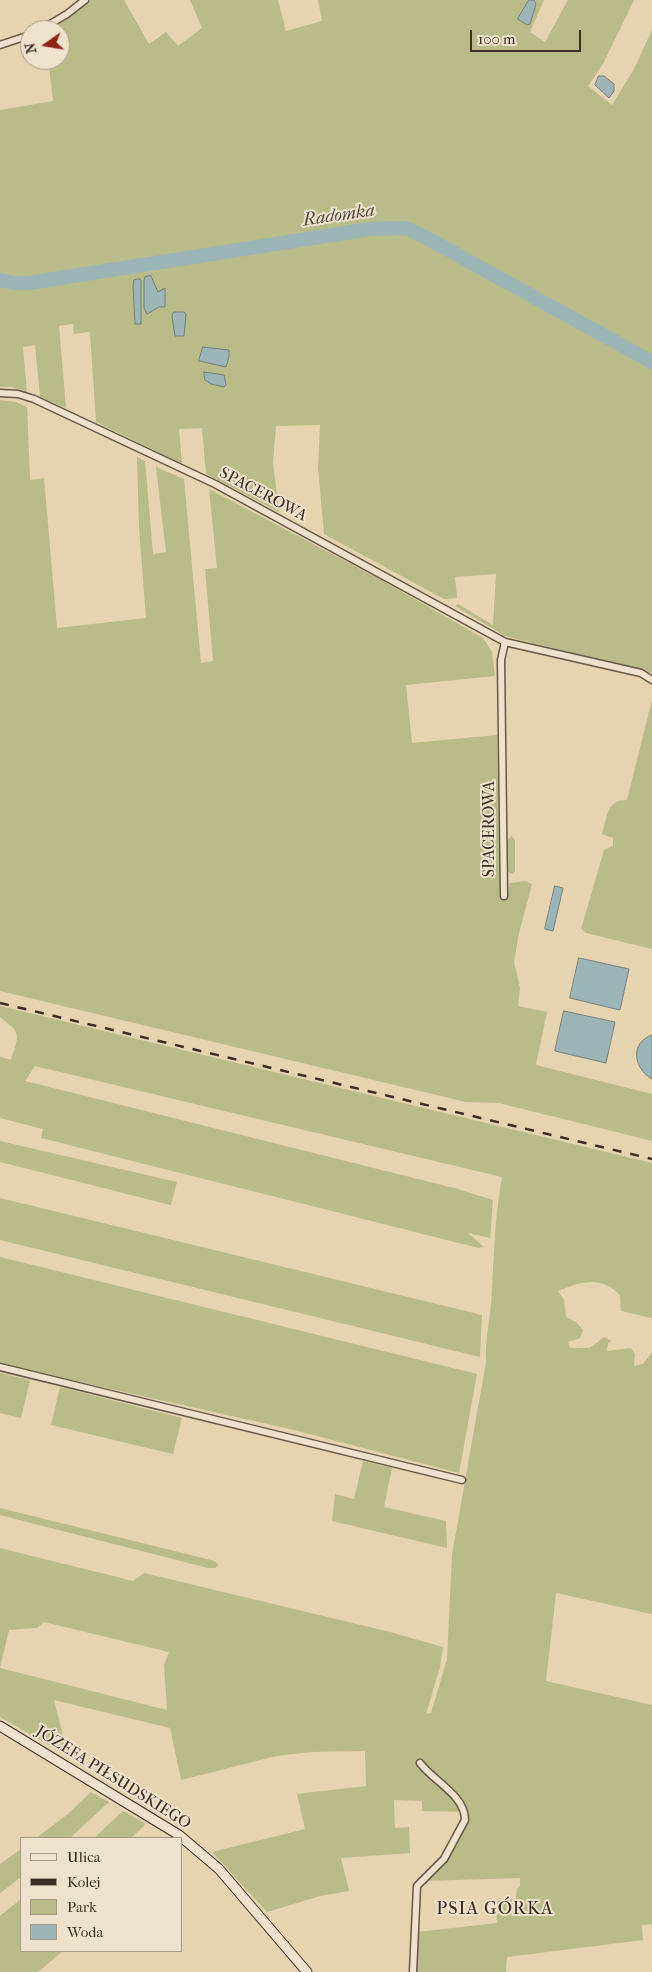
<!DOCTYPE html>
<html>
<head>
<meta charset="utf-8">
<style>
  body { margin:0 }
  #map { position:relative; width:652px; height:1972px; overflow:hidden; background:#e6d3b0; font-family:"IM FELL French Canon",serif }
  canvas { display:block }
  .legend { position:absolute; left:20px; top:1837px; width:162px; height:115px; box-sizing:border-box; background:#efe2cc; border:1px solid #a89a89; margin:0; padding:6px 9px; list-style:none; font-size:15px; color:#3d2e24 }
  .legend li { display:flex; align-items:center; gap:10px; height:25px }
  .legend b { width:25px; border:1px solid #a89a89 }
  .north { position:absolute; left:20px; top:20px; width:50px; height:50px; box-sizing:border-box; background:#efe2cc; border:1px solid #a89a89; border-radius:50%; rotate:257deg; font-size:14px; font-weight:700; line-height:20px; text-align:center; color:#3d2e24 }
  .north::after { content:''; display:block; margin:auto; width:18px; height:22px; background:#8f2418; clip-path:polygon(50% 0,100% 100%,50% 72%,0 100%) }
  .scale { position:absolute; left:470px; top:30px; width:111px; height:22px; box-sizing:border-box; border:2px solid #3d2e24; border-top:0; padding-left:6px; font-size:15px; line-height:18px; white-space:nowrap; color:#3d2e24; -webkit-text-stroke:4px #efe2cc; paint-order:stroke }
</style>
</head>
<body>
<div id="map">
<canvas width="652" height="1972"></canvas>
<ul class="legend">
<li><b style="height:6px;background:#efe2cc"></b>Ulica</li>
<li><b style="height:6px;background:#3d2e24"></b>Kolej</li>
<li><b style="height:14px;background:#b9bb88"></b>Park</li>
<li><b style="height:14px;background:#9cb5b7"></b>Woda</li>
</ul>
<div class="north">N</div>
<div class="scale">100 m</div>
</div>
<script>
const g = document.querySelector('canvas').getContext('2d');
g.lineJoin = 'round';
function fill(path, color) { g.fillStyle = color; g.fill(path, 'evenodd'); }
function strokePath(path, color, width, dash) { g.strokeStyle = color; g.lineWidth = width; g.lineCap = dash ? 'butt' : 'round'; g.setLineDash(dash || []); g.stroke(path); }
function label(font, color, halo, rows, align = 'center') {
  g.font = font + ' "IM FELL French Canon",serif'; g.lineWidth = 4; g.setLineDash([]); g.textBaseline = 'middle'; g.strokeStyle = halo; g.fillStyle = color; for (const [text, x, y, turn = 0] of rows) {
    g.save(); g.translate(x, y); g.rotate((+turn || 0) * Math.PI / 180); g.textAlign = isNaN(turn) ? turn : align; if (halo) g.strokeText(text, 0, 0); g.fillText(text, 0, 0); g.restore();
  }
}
fill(new Path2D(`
  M89,0h35l25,44 17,-12 12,14 24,-18 -12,-28h88l8,31 36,-10 -4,-21h211l-8,13 6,12 3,-1 6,-20 -2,-4h10l-14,32 15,10 23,-42h66l-31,64 -15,22 24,19 22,-36 18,-39v643l-147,-37 -50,-30 3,-2 35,21 3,-51 -41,3 2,21 -13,1 -120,-65 -6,-66 2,-43 -44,1 -3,36 6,50 -73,-38 -4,-46 -23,1 3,35 -86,-42 -6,-90 -16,2 -1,-10 -14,2 7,82 -26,-11 -5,-52 -12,2 4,45 -15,-5h-12v-277l53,-9 -5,-41h12v-30h-11zM152,277l11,31 -4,-1 -9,5 -6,-11v-21zM134,280h7v44l-7,-3z
  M0,400l16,2 11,5 3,73 14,-2 13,150 89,-10 -7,-90 -2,-71 8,4 8,93 13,-2 -10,-85 28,12 17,184 12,-2 -8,-92 12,-1 -8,-79 174,92 100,57 9,14 3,24 -89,9 6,58 85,-8 3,159 6,3 4,-14 16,-2 6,3 -13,49 -5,29 6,26 -2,18 29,6 -11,53 116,29v47l-153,-38 -33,-1 -466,-111z
  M652,700v249l-66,-16 -5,-4 23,-79 9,-4v-8l-11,-4c6,-18 4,-34 25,-34z
  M511,836l4,4v31l-3,3 -5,-3v-30z
  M0,1006l652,157v155l-31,-7 -1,-16c-19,-20 -39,-13 -62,-4l6,9 2,17 10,5 7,8 -3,8 -12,4 2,6h20l14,-11 8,4 -4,2 -1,8 24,-3 4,6 -1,12 9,-2 9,-12v262l-96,-21 -10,88 106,24v219l-10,1 1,15 -136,17 -1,15h-90l1,-40 80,-9 -2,-22 21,-2 1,-10 3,-3v-8l-97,3 19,-15 23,-39 4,-15 -47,-1v-10l-28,-1 1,28 14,-1 1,26 -69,5 8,33 -29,5 -53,16 -55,-60 93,-23 -8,-35 69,-8 -1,-35 -54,1 -35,4 -95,24 -11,-52 -116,-28 14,56 -68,-39v-169l133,33 11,-8 246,59 53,15 -3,20 -14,47 5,-1 16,-54 5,-104 34,-193c-1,-20 3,-38 5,-57 3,-43 3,-86 11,-128l-467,-111 -10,15 429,107 39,12 -3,38 -22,-5 16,14 -5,1 -438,-110 2,-9 -43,-11v-61l11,3c8,-26 11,-26 -11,-43zM44,1622l125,30 -5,13 3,45 -167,-42 9,-38 28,-2z
  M0,1141l177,41 -6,23 -171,-43z
  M0,1198l482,117 -2,42 -480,-117z
  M0,1257l477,117 -18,99 -165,-43 -294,-66z
  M0,1373l30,7 -9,38 -21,-5z
  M60,1387l122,31 -9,36 -122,-29z
  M363,1461l29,7 -8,39 62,14 1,27 -115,-27 3,-27 19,5z
  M0,1508l215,53 4,4 -4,3h-7l-208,-53z
  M91,1792l18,10 -39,36h-34l32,-24z
  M123,1811l23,13 -15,14h-37z
  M21,1849v28l-21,16v-29z
  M21,1899v52h42l-25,21h-38v-56z`), '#b9bb88');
const water = new Path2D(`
  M529,0h5l2,4 -6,20 -3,1 -9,-6z
  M599,76h5l10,8v7l-5,7 -14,-13z
  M151,276l7,16 7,-4v19h-6l-12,7 -3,-7v-27l1,-3z
  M139,279l2,1v44h-6l-2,-38 1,-6z
  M174,312h10l2,2 -2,22h-9l-3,-20z
  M203,347l26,3v7l-3,10 -27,-6z
  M204,372l20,3 2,10 -2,2 -13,-3 -6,-4z
  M555,886l8,2 -10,43 -8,-2z
  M579,958l50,11 -9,41 -50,-12z
  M564,1011l51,11 -9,41 -51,-12z
  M652,1035v44c-18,-10 -23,-36 0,-44z`);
fill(water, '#9cb5b7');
strokePath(water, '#767f7c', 1);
strokePath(new Path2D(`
  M0,280l15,3h14l341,-54 36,-1 17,8 229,126`), '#9cb5b7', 14);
const street = new Path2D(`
  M40,30l27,-16 18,-14
  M0,45l30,-10
  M0,393l18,1 16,5 181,85 290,158 136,31 11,7
  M504,896l-3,-236 4,-18
  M0,1367l462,113
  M413,1972l4,-86 27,-27 21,-39c0,-25 -32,-39 -45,-57`);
const secondary = new Path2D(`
  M0,1726l179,109 40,34 88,103`);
strokePath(street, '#675747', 9);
strokePath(secondary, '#3d2e24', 11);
strokePath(street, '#efe2cc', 6);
strokePath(secondary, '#efe2cc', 9);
strokePath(new Path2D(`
  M0,1003l652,156`), '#3d2e24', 2.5, [9, 9]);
label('16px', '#3d2e24', '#efe2cc', [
  ["SPACEROWA",263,495,28],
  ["SPACEROWA",490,829,-90],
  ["JÓZEFA PIŁSUDSKIEGO",113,1778,32]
]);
label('italic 18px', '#504941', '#efe2cc', [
  ["Radomka",339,216,-8]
]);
g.letterSpacing = '1px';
label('18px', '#3d2e24', '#efe2cc', [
  ["PSIA GÓRKA",495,1910]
]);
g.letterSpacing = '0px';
</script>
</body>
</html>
